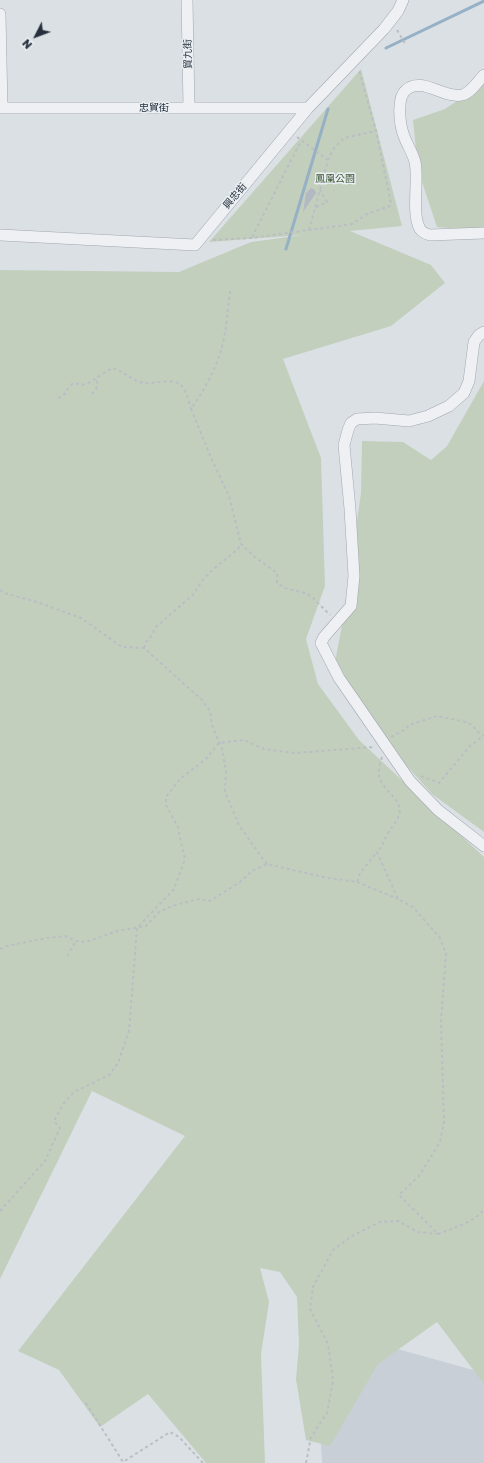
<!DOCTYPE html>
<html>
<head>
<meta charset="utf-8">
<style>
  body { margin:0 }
  #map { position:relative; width:484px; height:1463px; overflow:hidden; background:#dbe0e5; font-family:"Golos Text",sans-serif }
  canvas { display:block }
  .north { position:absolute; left:16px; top:16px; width:40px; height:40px; -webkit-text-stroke:3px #eaeff3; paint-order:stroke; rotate:228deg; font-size:11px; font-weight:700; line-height:16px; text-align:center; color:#262f3b }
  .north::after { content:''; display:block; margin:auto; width:14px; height:18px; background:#262f3b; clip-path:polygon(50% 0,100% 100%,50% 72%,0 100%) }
</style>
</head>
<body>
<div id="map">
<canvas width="484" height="1463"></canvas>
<div class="north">N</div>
</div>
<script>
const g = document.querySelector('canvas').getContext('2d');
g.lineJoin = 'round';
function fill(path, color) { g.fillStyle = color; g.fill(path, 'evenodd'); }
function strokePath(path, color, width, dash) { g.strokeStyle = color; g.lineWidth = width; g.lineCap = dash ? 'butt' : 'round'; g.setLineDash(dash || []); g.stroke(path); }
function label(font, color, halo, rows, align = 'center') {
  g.font = font + ' "Golos Text","Noto Sans TC",sans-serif'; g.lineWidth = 3; g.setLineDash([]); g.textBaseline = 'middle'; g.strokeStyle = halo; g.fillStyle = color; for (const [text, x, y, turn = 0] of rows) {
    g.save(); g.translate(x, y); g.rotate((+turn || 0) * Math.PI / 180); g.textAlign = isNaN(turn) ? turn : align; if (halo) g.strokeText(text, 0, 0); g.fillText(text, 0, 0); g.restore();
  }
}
fill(new Path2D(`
  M376,1343l108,30v90h-162l-2,-36z`), '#c9cfd7');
fill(new Path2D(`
  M361,69l41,157 -52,5 81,34 14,18 -54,43 -108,33 38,99 4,128 -19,53 12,45 41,56 125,117v527l-47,-62 -59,42 -48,82 -24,-6 -10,-61 3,-34 -2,-48 -17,-25 -20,-4 9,34 -8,52 4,109h-59l-58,-69 -48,33 -41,-57 -41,-19 167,-215 -93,-45 -92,188v-1009l179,2 72,-30 51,-7 -93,7z
  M484,83v148l-47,-4 -19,-57 -5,-50 32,-11z
  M484,381v451l-52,-38 -52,-58 -48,-58 10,-53 19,-132 1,-52 41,1 28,18 16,-14z`), '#c3cfbd');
strokePath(new Path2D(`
  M386,48l98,-47
  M286,249l42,-140`), '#96b0c5', 3);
fill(new Path2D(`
  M311,188l4,2 1,3 -13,19 3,-19z`), '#b3b9c2');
const street = new Path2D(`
  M187,0l2,108
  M0,14l2,94
  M484,75c-6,6 -13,18 -22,20 -18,4 -40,-19 -56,-5 -10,8 -6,36 -2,46 3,9 9,17 11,26 4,18 -4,51 5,67 2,3 6,5 10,6l54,-2
  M0,108h308
  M0,235l195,10 113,-137 76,-79 14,-18 5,-11
  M484,332l-5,3 -5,7 -5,39 -5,12 -15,13 -21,10 -19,5 -34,-3 -18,1 -6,4 -3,7 -4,15 6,64 4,67 -3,30 -27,31 -3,6 18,35 71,103 28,29 46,36`);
strokePath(street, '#a1a7af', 12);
strokePath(new Path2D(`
  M397,30l9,15
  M297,137l31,23
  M316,207l11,-5 -7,-12
  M309,230l19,-70 6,-12 8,-8 6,-3 28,-6
  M252,237l49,-96
  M213,240l38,-2 101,-14 15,-10 23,-8 1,-3 -15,-72 -17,-61
  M230,291c-2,16 -3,32 -6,47 -5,26 -18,49 -33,71l21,51 17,36 12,48 15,14 21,15v10l8,5 20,5 7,4 18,18
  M92,394l4,-5 2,-12
  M58,398c11,-5 6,-7 13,-13 4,-4 10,1 15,-1 10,-4 17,-12 27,-16 10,3 17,11 27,14 6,2 12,1 18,0 5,0 11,-1 16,0 11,0 14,18 17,27
  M0,590l4,3 33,9 44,16 41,29 22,1 58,52 8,11 2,14 10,24 4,22 -1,21 14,33 18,26 10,13
  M144,648l2,-6 4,-4 6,-11 39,-34c8,-19 28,-31 43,-44l3,-5
  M391,737l15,-8 3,-4 28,-9 29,6 6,3 10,11
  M382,757c-2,6 -4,13 -3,18 1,15 25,23 20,40 -3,9 -7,11 -11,18 -4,7 -5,13 -11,19l21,47 15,8 12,14 15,17 6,16 -5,67 3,102 -4,19 -21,34 -20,19 39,39c13,-5 39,-13 46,-25
  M421,776l18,7 31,-37 14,-11
  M357,882l41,17
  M0,949l7,-3 40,-8 18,-2 11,5 8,1 8,-2 25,-9 29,-5 13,-14 13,-6 26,-7 12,2 30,-19 12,-11 15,-7 56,13 34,5 3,-9 17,-21
  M67,956l9,-15
  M0,1211l45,-50 15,-33 -6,-7 10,-18 10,-11 35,-17 9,-12 11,-32 8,-103 37,-39 11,-30 -6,-25v-5l-13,-24v-8l14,-18 26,-20 13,-16 25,-3 20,9 31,4 79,-6
  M86,1403l37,59 47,-30 9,5 24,26
  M306,1463l5,-26 16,-24 6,-32 -5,-37 -18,-35 3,-22 20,-37 19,-14 28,-14 18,-1 20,11 20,2`), '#babec4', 2, [3, 3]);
strokePath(street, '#eef0f4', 11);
label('10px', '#262f3b', '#eaeff3', [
  ["貿九街",188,54,-91],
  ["忠貿街",154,108],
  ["興忠街",235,196,-50]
]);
label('10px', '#3c5633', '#eaeff3', [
  ["鳳凰公園",335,179]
]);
</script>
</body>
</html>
